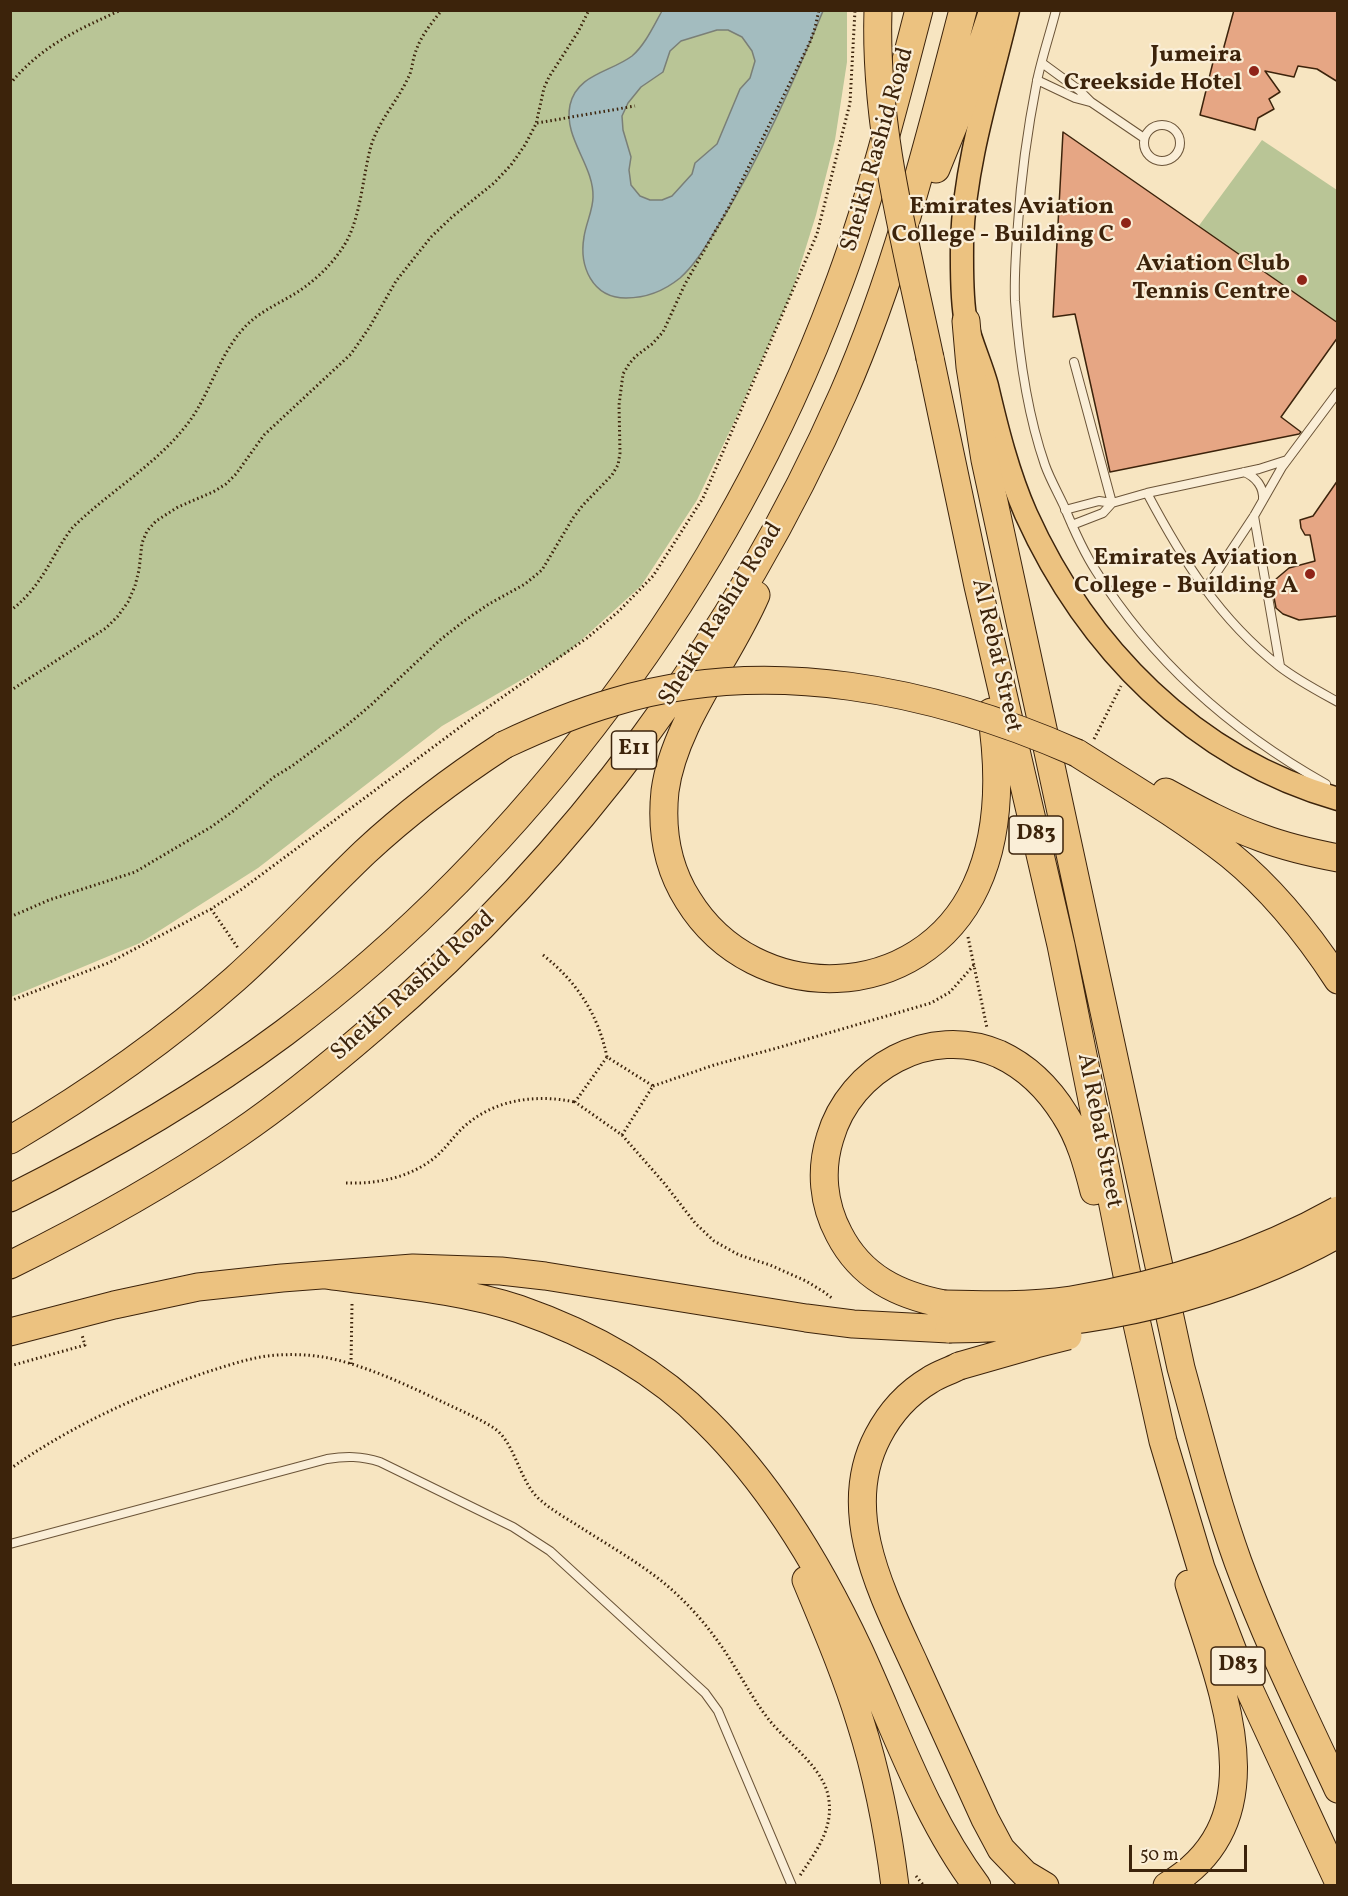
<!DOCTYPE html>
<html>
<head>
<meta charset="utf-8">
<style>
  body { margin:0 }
  #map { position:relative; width:1348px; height:1896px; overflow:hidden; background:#f7e5c1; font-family:Vollkorn,serif }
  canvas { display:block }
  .frame { position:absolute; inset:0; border:12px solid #3c230b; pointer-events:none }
  .scale { position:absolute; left:1129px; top:1845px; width:118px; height:27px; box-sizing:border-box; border:3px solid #3c230b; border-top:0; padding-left:8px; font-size:18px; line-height:21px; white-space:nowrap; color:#3c230b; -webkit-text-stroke:4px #faeed7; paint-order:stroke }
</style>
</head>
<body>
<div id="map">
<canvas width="1348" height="1896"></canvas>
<div class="frame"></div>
<div class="scale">50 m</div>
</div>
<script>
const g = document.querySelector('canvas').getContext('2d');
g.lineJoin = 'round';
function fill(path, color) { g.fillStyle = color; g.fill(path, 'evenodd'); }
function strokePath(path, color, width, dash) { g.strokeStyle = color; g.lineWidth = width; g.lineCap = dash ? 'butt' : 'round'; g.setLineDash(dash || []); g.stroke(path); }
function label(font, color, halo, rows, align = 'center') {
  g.font = font + ' Vollkorn,serif'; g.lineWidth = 4.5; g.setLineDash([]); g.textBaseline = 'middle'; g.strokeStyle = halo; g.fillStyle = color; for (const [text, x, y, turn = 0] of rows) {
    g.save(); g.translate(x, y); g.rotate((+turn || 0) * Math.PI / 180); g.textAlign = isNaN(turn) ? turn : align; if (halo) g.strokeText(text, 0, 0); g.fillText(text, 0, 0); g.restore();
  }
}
fill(new Path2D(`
  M11,11h836v51l-12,78 -19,75 -24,77 -55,124 -40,84 -56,86 -75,68 -124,72 -184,142 -118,75 -129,54z
  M1262,140l75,50v140l-142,-99z`), '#b9c596');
const water = new Path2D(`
  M662,11h161c-30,72 -62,145 -103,212 -12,19 -23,40 -40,55 -16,13 -33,20 -54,20 -34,0 -47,-32 -42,-61 2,-14 9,-27 9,-40 1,-32 -30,-59 -23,-92 7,-31 41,-33 62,-49 13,-11 22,-31 30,-45zM717,30h11l14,7 10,14 3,10 -5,17 -10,11 -23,55 -22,19 -3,11 -20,22 -10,4h-12l-10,-4 -9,-11 -2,-15 2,-13 -8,-27 -1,-14 6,-13 13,-16 22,-15 7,-21 11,-10z`);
fill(water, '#a3bcbf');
strokePath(water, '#7a7f77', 1.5);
const building = new Path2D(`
  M1234,10h104v72l-21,-13 -19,-3 -4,11 -29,-6 15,21 -11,7 5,10 -16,9 -3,12 -55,-15 15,-61h7z
  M1063,132l275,191v14l-57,80 20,15 -2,2 -189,38 -35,-158 -22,3z
  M1338,480v136l-39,4 -16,-6 -7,-6 -4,-21 4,-8 13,-11 26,-7 -5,-26h-5l-4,-7 -1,-8 13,-4z`);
fill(building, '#e6a684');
strokePath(building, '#3c230b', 1.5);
const service = new Path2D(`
  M1056,10c-6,24 -14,47 -19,71 -9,46 -16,95 -19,143 -2,25 -4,51 -3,77 4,55 12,112 30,164 5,14 13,28 19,41 9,22 19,45 32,65 57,91 137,161 230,213
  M1042,63l37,27 12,12 53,36
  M1037,80l38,18 15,4
  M1144 143a18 18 0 1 1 36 0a18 18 0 1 1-36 0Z
  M1074,362l38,141
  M1244,472c12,5 20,15 19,28
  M1147,493c35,66 72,126 132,173 18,14 39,25 59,36
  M1065,510l34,-9 13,2
  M1254,516l26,150
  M1072,525l31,-12 9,-10 35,-10 112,-24 28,-9
  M1205,590l49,-74 28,-49 56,-75
  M10,1544l317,-85c19,-3 34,-3 53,3l133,65 37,24 155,142 13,18 74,175`);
const primary = new Path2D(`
  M1008,10c-18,76 -43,152 -46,230 0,24 -1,59 4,82 5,21 15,42 21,64 10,43 21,87 39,128 60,133 168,244 312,285`);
const motorway = new Path2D(`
  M936,169l24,-59 33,-100
  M966,321l4,46 15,93 196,908c18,65 34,130 57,194 28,77 65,152 100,227
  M930,358l48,228 83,359 74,370 28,126 38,127 38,99 99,214
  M756,595c-27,63 -82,128 -91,196 -4,38 2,76 23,109 67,109 233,105 288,-14 25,-54 24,-117 15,-174
  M1077,753c52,33 105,64 153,102 43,35 78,79 108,125
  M1166,792c31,17 62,34 96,46 24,9 50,15 76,20
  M10,1140c80,-47 155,-99 225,-161 45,-40 86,-85 130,-127 43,-40 90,-75 139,-107
  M10,1198c96,-48 188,-101 274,-165 244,-183 444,-453 551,-739 35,-92 59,-188 84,-284
  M10,1265c79,-39 155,-81 228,-131 47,-32 92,-69 135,-106 202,-173 363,-391 470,-634 54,-123 86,-254 120,-384
  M325,1275c63,9 134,14 194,34 69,24 137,61 188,113 64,63 114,147 152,228 36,78 66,167 118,236
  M944,1304c-46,-9 -83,-27 -105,-70 -16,-30 -19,-64 -9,-96 20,-70 100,-114 169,-84 28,13 50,35 66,61 15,23 22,49 29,76
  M10,1332l104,-27 84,-18 84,-9 131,-10 88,3 44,5 261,42 47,6 96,5
  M959,1366c-9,5 -20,8 -29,14 -22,13 -40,33 -52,56 -40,76 5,159 37,229 23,51 47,103 70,154l16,30 24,25 20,12
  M806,1580c19,46 39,92 54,141 17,53 28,109 35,165
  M1167,1886c116,-68 51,-205 22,-302`);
strokePath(service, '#6b5438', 10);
strokePath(primary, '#3c230b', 25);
strokePath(motorway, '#3c230b', 29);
strokePath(new Path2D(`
  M10,84c31,-38 67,-54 111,-74
  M537,123l98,-17
  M10,611c12,-9 22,-20 30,-32 12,-17 20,-36 33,-52 36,-35 81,-61 112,-100 24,-29 32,-69 58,-98 13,-15 31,-23 48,-33 19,-11 38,-28 50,-46 20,-27 21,-72 30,-104 8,-26 26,-44 37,-68 4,-7 4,-14 6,-21 5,-19 16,-32 28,-47
  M10,691l96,-63 12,-12 10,-14 7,-16 4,-16 3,-27 5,-12 9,-10 22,-14 35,-15 13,-8 10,-10 28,-39 87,-81 18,-26 27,-47 35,-44 21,-20 42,-34 17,-18 14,-20 11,-21 8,-36 5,-11 29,-45 11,-22
  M1094,739l27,-53
  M211,909l27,39
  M10,917l39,-17 86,-28 76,-45 21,-15 42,-35 18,-11 54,-40 25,-21 69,-65 24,-19 25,-17 36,-20 17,-14 31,-52 10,-13 29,-30 6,-10 2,-12 -1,-48 4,-31 6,-10 7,-8 16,-12 11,-12 22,-48 44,-77 81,-165 5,-14 4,-18
  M968,937l19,91
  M543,955c34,27 55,59 64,102
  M10,1001l98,-38 103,-54 31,-20 229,-170 116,-81 32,-27 34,-35 50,-78 114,-264 33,-131 5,-93
  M653,1086l61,-21 63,-17 154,-45 19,-11 24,-27
  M622,1135l31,-49 -46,-29 -32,45 47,33 42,48 31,40 19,18 25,14 31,10 36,16 18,11 9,7
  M346,1183c31,1 62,-5 87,-24 13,-10 21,-24 33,-34 30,-26 71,-31 109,-23
  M351,1364l1,-60
  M10,1366l75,-21 -3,-10
  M10,1469c59,-42 128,-74 197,-97 19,-6 39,-13 60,-16 18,-2 38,-2 56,1 41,7 88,30 126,48 15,7 31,14 45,23 22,16 24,50 44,70 13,12 28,20 42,29 28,18 58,35 84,56 29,24 53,54 72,86 11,18 21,36 34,52 18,22 52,46 58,74 7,33 -12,56 -29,82
  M916,1876l8,10`), '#3c230b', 3, [1.5, 3]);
strokePath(service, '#faeed7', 8);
strokePath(primary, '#ecc280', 22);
strokePath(motorway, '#ecc280', 27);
const motorwayBridge = new Path2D(`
  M878,10c-4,118 28,234 52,348
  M504,745c36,-17 72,-32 110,-43 154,-47 320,-12 463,51
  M944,1304c42,1 85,2 127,-4 92,-15 185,-44 267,-90
  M949,1329c136,-1 269,-28 389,-95
  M959,1366l77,-22 32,-8`);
strokePath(motorwayBridge, '#3c230b', 29, []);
strokePath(motorwayBridge, '#ecc280', 27);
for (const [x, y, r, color] of [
  [1254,71,6,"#8f2418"],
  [1126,223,6,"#8f2418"],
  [1302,280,6,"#8f2418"],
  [1310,574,6,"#8f2418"]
]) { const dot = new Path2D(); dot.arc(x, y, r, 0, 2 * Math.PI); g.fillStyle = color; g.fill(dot); strokePath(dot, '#faeed7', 2); }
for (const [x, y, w] of [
  [634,750,45],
  [1036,835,54],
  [1238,1666,54]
]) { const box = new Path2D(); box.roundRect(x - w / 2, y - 19, w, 38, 4.5); g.fillStyle = '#faeed7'; g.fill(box); strokePath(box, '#3c230b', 1.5); }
label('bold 22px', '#3c230b', null, [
  ["E11",634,750],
  ["D83",1036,835],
  ["D83",1238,1666]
]);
label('bold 24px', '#3c230b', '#faeed7', [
  ["Jumeira",1242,57],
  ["Creekside Hotel",1242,85],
  ["Emirates Aviation",1114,209],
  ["College - Building C",1114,237],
  ["Aviation Club",1290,266],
  ["Tennis Centre",1290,294],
  ["Emirates Aviation",1298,560],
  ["College - Building A",1298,588]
], 'right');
label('24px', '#3c230b', '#faeed7', [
  ["Sheikh Rashid Road",879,150,-74],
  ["Sheikh Rashid Road",722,615,-58],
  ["Al Rebat Street",995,656,77],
  ["Sheikh Rashid Road",414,987,-42],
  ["Al Rebat Street",1098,1131,79]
]);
</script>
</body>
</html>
